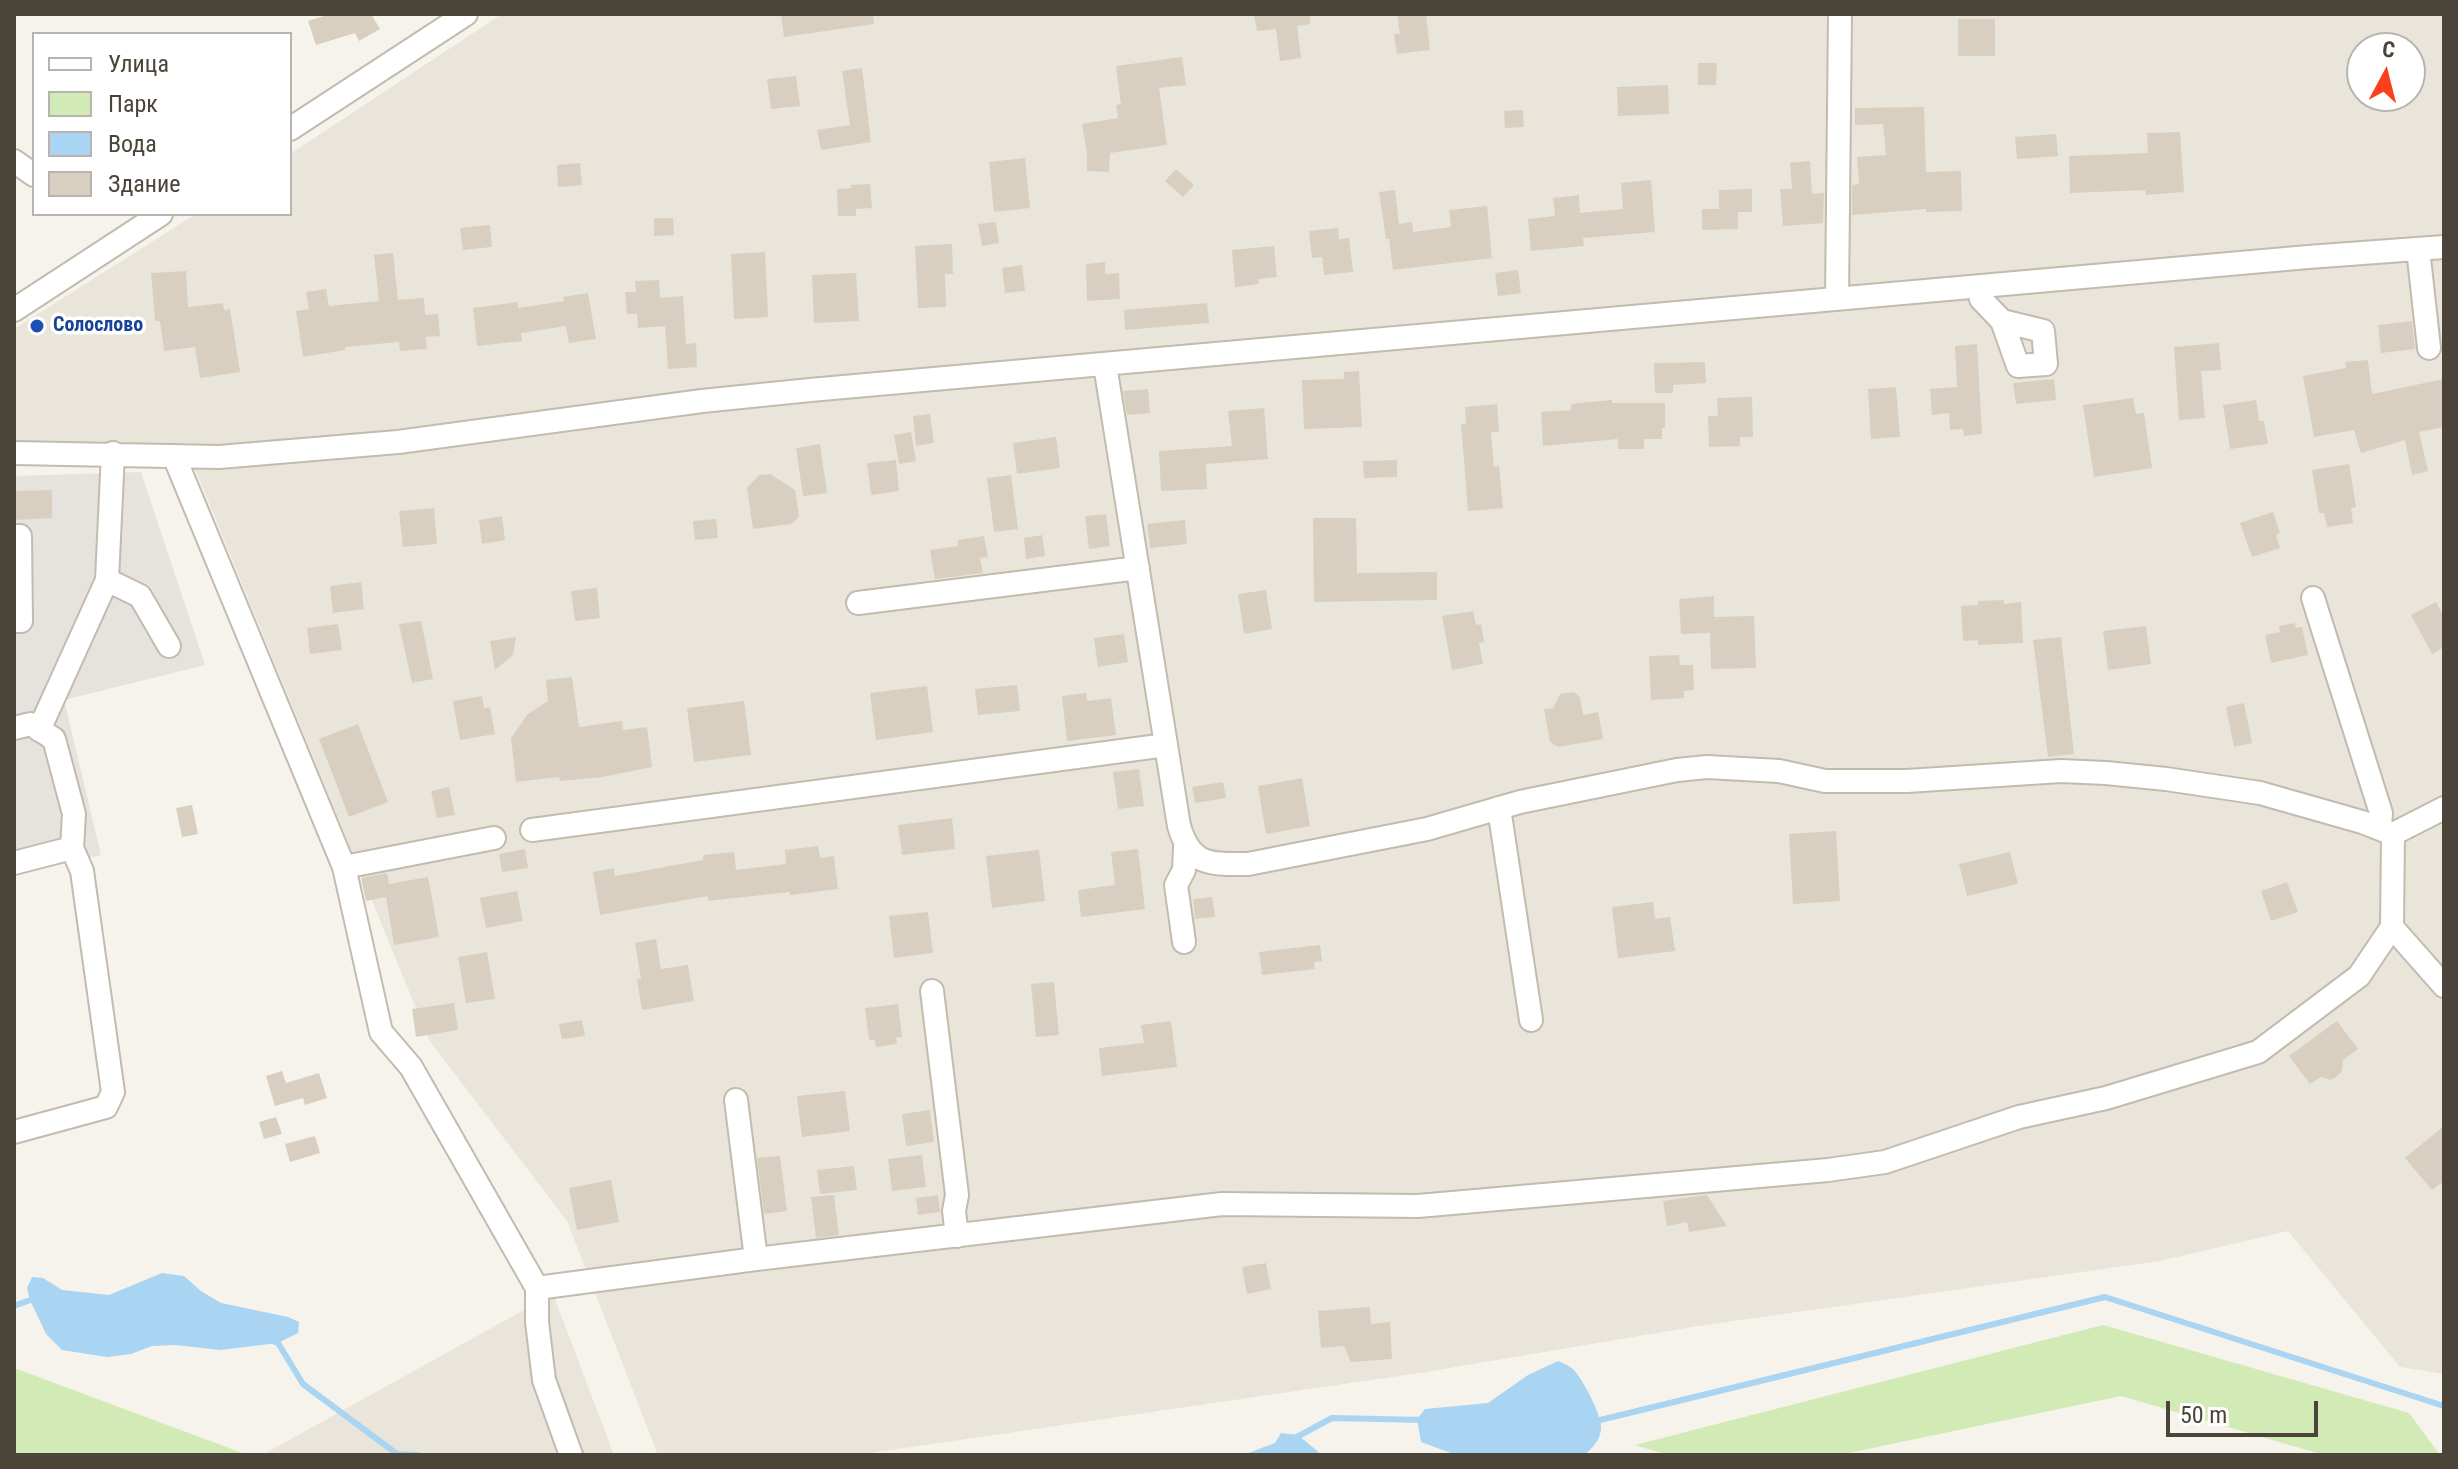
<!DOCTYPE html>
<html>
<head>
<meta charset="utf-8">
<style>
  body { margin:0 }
  #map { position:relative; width:2458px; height:1469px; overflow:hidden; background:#f6f3ec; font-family:"Roboto Condensed",sans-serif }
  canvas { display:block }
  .frame { position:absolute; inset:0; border:16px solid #4b4439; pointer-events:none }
  .legend { position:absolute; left:32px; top:32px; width:260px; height:184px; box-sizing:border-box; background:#fff; border:2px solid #b7b4b0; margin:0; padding:10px 14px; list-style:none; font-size:24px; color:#4b4439 }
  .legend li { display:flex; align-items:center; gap:16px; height:40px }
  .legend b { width:40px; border:2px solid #b7b4b0 }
  .north { position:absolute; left:2346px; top:32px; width:80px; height:80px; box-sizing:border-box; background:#fff; border:2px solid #b7b4b0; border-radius:50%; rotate:7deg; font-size:22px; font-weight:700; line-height:32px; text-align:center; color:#4b4439 }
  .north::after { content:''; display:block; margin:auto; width:28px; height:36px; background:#fc3f1d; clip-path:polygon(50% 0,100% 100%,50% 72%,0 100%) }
  .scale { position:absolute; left:2166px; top:1401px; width:152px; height:36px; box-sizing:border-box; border:4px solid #4b4439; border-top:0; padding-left:10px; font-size:24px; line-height:28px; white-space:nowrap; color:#4b4439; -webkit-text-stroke:6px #fff; paint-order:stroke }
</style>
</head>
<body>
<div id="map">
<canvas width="2458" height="1469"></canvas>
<div class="frame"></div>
<ul class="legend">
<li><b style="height:10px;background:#fff"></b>Улица</li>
<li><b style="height:22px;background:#d2eab5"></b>Парк</li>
<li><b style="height:22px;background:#a9d4f2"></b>Вода</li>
<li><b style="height:22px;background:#d8cfc1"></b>Здание</li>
</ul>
<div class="north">С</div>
<div class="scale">50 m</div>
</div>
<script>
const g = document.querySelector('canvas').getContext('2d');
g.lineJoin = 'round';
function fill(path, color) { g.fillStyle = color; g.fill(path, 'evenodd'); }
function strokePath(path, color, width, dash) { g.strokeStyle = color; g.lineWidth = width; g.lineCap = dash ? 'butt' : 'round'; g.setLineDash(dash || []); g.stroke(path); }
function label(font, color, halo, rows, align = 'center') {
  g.font = font + ' "Roboto Condensed",sans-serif'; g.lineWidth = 7; g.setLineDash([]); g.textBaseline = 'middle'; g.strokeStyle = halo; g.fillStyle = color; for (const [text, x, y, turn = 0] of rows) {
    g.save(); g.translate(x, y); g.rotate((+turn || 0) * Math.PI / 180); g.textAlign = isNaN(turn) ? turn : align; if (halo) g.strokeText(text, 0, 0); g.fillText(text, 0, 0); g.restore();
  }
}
fill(new Path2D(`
  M502,14h1942v1360l-44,-7 -112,-136 -128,30 -462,65 -272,46 -569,83h-199l-91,-234 -138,-181 -243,-593 -172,-3v-115l182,-115h94v-60zM2362,48h48v48h-48z
  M553,1294l61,161h-352z`), '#eae5da');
fill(new Path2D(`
  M141,472l64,193 -141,35 37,155 -87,20v-399z`), '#e6e2dd');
fill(new Path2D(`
  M2103,1325l306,88 31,42h-116l-203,-59 -282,59h-171l-33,-10z
  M14,1368l234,87h-234z`), '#d2eab5');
fill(new Path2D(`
  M162,1273l22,3 17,15 20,12 67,14 11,5 -1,11 -20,10 -58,7 -45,-5 -23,1 -21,8 -24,3 -45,-7 -16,-16 -16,-34 -3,-12 5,-11 11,1 19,12 47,5z
  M1558,1361c5,2 12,5 16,9 9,10 29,47 27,59 -1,11 -8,19 -17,26h-128l-35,-13 -4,-23 8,-10 63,-6 40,-28z
  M1281,1433l17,2 24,20h-79l32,-12z`), '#a9d4f2');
strokePath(new Path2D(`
  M14,1306l16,-6 7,1
  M272,1341l6,2 25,41 94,70 21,1
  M1596,1421l509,-124 339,109
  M1293,1439l39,-21 93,2`), '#a9d4f2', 6);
fill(new Path2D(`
  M331,14h40l9,15 -21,12 -4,-8 -39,12 -8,-24z
  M781,14h92l1,10 -90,13z
  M1254,14h56v10l-13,2 4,32 -21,3 -4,-32 -19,2z
  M1397,14h29l4,36 -33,4 -3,-20h6z
  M1958,19h37v37h-37z
  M1182,57l4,28 -27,3 8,57 -57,8 -1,19 -22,-1v-17l-5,-30 36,-6 -2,-13 5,-1 -5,-38z
  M1698,63h19l-1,22h-18z
  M862,68l9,74 -50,8 -4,-20 33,-5 -8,-54z
  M796,76l4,30 -29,3 -4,-30z
  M1668,85l1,29 -51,2 -1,-29z
  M1924,107l2,65 35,-1 1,40 -36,1v-3l-74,6v-30l7,-1 -2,-27 29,-2 -3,-31 -28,1v-17z
  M1523,110l1,17 -19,1 -1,-17z
  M2180,132l4,60 -38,3 -1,-5 -75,3 -1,-37 79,-3 -1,-20z
  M2056,134l2,22 -41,3 -2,-22z
  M1025,158l5,50 -36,4 -5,-50z
  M1810,161l2,33 12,-1 -1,30 -40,3 -3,-37h12l-2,-26z
  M580,163l2,22 -24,2 -1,-22z
  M1176,169l18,16 -11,12 -18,-16z
  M1651,180l4,52 -72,6 1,8 -53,5 -3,-32 27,-3 -2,-18 26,-3 1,18 43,-4 -2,-26z
  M870,184l2,24 -16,1v7h-18l-1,-27 14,-1v-3z
  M1752,189v23h-14v17l-36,1v-21h17v-19z
  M1395,190l4,34 13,-2 1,10 38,-5 -2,-17 38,-4 5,52 -99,12 -4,-31h-3l-7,-47z
  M654,218h19l1,17 -20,1z
  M996,222l3,21 -17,3 -4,-22z
  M490,225l2,22 -29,3 -3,-22z
  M1338,228l1,11 10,-1 4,34 -29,3 -2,-18 -10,1 -3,-27z
  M952,244l1,30h-8l1,33 -28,1 -3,-62z
  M1274,246l3,31 -19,2 1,5 -24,3 -3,-37z
  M765,252l3,65 -34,2 -3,-65z
  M393,253l5,47 26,-2 1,17 13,-1 2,22 -14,1 1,12 -27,2 -1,-9 -54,5v3l-42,7 -7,-46 13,-2 -3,-17 20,-3 3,17 50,-5 -5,-46z
  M1105,262v12l14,-1 1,26 -33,2 -1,-37z
  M1022,265l3,26 -20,2 -3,-25z
  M1518,270l3,23 -23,3 -3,-23z
  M186,271l2,36 35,-4 1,7 6,-1 10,63 -40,6 -5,-31 -31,4 -4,-30h-5l-4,-48z
  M856,273l3,48 -45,2 -2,-48z
  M659,280l1,18 23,-2 3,48 10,-1 1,24 -29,2 -3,-43 -27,2 -1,-14h-10l-2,-22h11l-1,-11z
  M588,293l8,46 -27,4 -3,-17 -45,7 1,8 -45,5 -4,-38 45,-6v6l46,-7 -1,-4z
  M1207,303l2,20 -84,7 -1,-20z
  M2412,321l3,28 -34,4 -3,-28z
  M2219,343l2,27 -20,1 4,47 -26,2 -5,-73z
  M1977,344l5,90 -18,2 -1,-7 -13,1 -1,-17 -17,2 -2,-26 27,-2 -2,-41z
  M2368,360l4,34 72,-15v48l-25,5 9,39 -16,4 -7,-35 -44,13 -7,-23 -40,7 -11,-61 43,-8 -1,-6z
  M1705,362l1,21 -33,2v8h-18l-1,-30z
  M1359,371l3,56 -58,2 -2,-49 42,-1v-7z
  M2054,379l2,21 -40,4 -3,-21z
  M1896,387l4,50 -29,2 -3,-50z
  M1148,389l2,24 -23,2 -4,-24z
  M1752,397l1,40h-13v9l-31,1 -1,-31h10l-1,-18z
  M2133,398l3,16 8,-1 8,55 -58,9 -11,-72z
  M1612,400v3h53v25h-3v11h-18v10h-26v-10l-75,7 -2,-34 30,-2v-6z
  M2256,400l3,21h5l4,23 -38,5 -7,-44z
  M1497,404l2,28h-8l3,35 5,-1 4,42 -35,3 -7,-87h5l-1,-17z
  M1264,408l4,51 -62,5 1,25 -46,2 -2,-40 73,-5 -4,-35z
  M930,414l4,29 -18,3 -3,-30z
  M911,432l5,29 -17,3 -5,-29z
  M1056,437l4,31 -43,6 -4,-31z
  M820,444l7,49 -24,3 -7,-48z
  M896,460l3,31 -28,4 -4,-32z
  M1397,460v17l-33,1 -1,-17z
  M2349,464l7,43 -5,1 2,15 -26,4 -3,-14h-5l-7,-43z
  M770,474l25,16 4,27 -8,7 -38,5 -6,-41 12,-13z
  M1011,475l7,54 -24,3 -7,-54z
  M52,490v28l-38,2v-29z
  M434,508l3,36 -34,3 -4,-36z
  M2273,512l7,21 -4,2 4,13 -28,9 -12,-34z
  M1106,514l4,32 -21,3 -4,-33z
  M502,516l3,24 -23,4 -3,-24z
  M1313,518h43l1,55 80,-1v28l-123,2z
  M716,519l2,19 -23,2 -2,-19z
  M1185,520l2,24 -37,4 -3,-24z
  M1042,535l3,21 -19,3 -2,-21z
  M984,536l4,21 -8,1 3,15 -48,6 -5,-29 28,-4v-6z
  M361,582l3,27 -31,4 -3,-27z
  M597,588l3,30 -25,3 -4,-30z
  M1266,590l6,39 -28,5 -6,-40z
  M1714,596v21l40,-1 2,52 -45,1 -1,-36 -29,1 -2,-35z
  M2004,600v4l17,-2 2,41 -45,2v-5l-15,1 -2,-35 17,-1v-4z
  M2436,602l8,15v30l-12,7 -21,-39z
  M1473,611l3,14 5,-1 3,18 -5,1 4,21 -31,6 -10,-54z
  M421,621l12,58 -21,4 -13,-59z
  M2295,623l1,5 6,-1 6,28 -37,8 -6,-28 15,-3 -1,-6z
  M338,624l4,26 -32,4 -3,-26z
  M2146,626l5,38 -43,6 -5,-39z
  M1124,634l4,28 -30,5 -4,-29z
  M516,637l-3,18 -18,15 -5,-29z
  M2061,637l13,117 -26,3 -15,-117z
  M1679,655l1,10h13l1,25 -10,1v7l-33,2 -2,-44z
  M572,677l7,50 43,-6 1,9 24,-3 5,40 -49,10 -43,4 -1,-4 -43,5 -5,-44 17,-24 20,-13 -2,-21z
  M1017,685l3,26 -42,4 -3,-26z
  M927,686l6,46 -57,8 -6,-47z
  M1574,692l6,5 3,18 15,-3 5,27 -45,8 -8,-5 -6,-33 9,-1 7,-14z
  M1086,693l1,8 24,-3 5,37 -49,6 -5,-45z
  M482,696l2,12 6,-1 5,27 -35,6 -7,-39z
  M744,701l7,54 -57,7 -7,-54z
  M2244,703l8,40 -18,4 -8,-40z
  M358,724l30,78 -39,15 -30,-78z
  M1139,769l5,37 -26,3 -5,-37z
  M1302,778l8,48 -44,8 -8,-48z
  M1223,782l3,16 -31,5 -3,-16z
  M449,787l6,28 -18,3 -6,-27z
  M192,805l6,29 -16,3 -6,-29z
  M952,818l3,31 -53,6 -4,-30z
  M1836,831l4,70 -47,3 -4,-70z
  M818,846l2,12 14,-2 4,33 -48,6v-3l-82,9v-5l-108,19 -7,-43 21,-4 1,8 88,-16v-5l31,-3 2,18 50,-6 -1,-14z
  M525,849l3,19 -26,4 -3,-18z
  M1138,849l7,60 -64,8 -3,-27 37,-5 -4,-33z
  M1039,850l6,51 -53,7 -6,-52z
  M2010,852l8,32 -51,12 -8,-32z
  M387,873l2,11 39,-7 11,60 -45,8 -8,-48 -20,4 -5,-23z
  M2287,882l11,30 -27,9 -10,-30z
  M517,891l6,30 -37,7 -6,-30z
  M1212,897l3,20 -20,2 -2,-20z
  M1653,902l2,17 15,-2 5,34 -57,7 -6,-51z
  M928,912l5,41 -39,5 -5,-42z
  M656,939l5,30 27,-4 6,36 -52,9 -5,-31h4l-6,-36z
  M1320,945l2,16 -8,1 1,7 -53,6 -3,-23z
  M487,952l8,47 -29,4 -8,-46z
  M1054,982l5,53 -23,2 -5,-53z
  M454,1003l4,27 -42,7 -4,-28z
  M898,1004l4,33 -6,1 1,6 -21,3 -1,-7h-6l-4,-32z
  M582,1020l3,16 -23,3 -3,-15z
  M1171,1021l6,46 -75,9 -3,-28 45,-5 -3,-18z
  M2337,1021l21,28 -15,11 -1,11 -7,7 -5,2 -9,-3 -11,7 -21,-28z
  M282,1071l4,12 33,-10 8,25 -22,7 -2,-7 -28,8 -9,-30z
  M845,1091l5,40 -48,6 -5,-41z
  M930,1110l4,32 -28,4 -4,-32z
  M276,1117l6,17 -18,5 -5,-17z
  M2444,1126v55l-12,9 -27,-32z
  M315,1136l5,17 -30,9 -5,-18z
  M922,1155l4,32 -34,4 -4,-32z
  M780,1156l7,55 -23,3 -7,-56z
  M854,1166l3,24 -37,4 -3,-24z
  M611,1180l8,42 -42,8 -8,-42z
  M834,1195l5,40 -23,3 -5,-41z
  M938,1195l2,17 -22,3 -2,-17z
  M1707,1195l20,31 -38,6 -2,-10 -20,4 -4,-25z
  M1266,1263l5,26 -24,5 -5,-27z
  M1370,1307l1,17 19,-2 2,37 -41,3 -7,-16 -23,2 -3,-37z`), '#d8cfc1');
const minor = new Path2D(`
  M290,129l176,-115
  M14,161l20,14
  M2418,249l11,99
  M1979,286l2,13 21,22 16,45 28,-2 -3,-33 -41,-10
  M1837,299l3,-285
  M14,310l147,-96
  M1105,365l74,461c12,40 30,38 69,38l179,-35 93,-27 157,-32 30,-3 72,4 46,10h82l154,-10 45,2 60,6 94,14 102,29 31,12 -1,93
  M14,453l205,4 179,-15 304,-41 108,-11 1498,-133 136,-10
  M174,456l170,411 37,165 30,35 126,221
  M14,536h6l1,85h-7
  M107,580l33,16 29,50
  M2313,598l68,215 -1,15
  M858,603l280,-35
  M14,728l17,-4 23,15 20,75 -2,34 -58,15
  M39,730l68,-150 6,-127
  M1499,808l32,212
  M532,830l634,-85
  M2393,834l51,-26
  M344,867l150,-29
  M1184,942l-8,-57 8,-15 1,-23
  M932,991l25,204 -3,16 3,25
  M736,1100l20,159
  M14,1132l92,-25 7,-15 -31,-221 -10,-23
  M571,1455l-27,-75 -7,-58v-34l219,-29 466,-55 196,2 410,-36 57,-8 134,-45 87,-19 152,-46 101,-76 33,-49 52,59`);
strokePath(minor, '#c2bbae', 26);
strokePath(minor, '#fff', 22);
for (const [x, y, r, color] of [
  [37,326,8,"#1a4fb4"]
]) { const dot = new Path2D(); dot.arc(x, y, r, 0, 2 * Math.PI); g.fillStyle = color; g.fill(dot); strokePath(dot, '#fff', 3); }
label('bold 20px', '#164399', '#fff', [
  ["Солослово",53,326]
], 'left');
</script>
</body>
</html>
